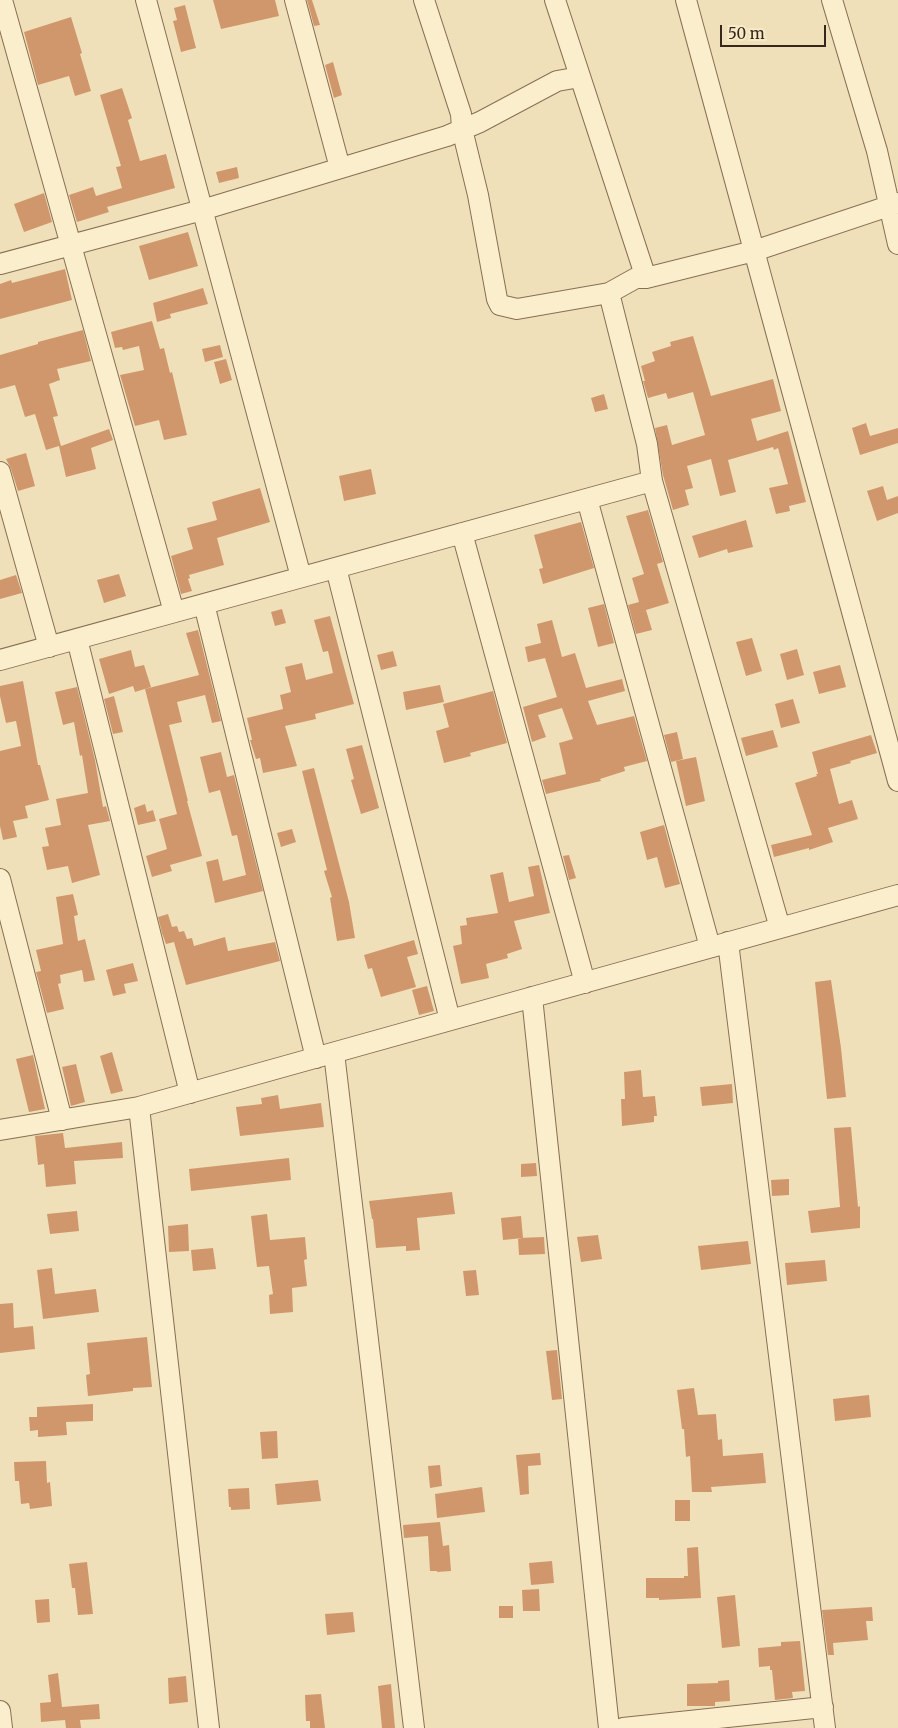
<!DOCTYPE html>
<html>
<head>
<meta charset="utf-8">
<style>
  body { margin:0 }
  #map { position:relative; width:898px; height:1728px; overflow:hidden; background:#f0e0b9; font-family:Merriweather,serif }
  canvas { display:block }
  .scale { position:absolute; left:720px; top:25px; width:106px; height:22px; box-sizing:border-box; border:2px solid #352719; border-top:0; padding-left:6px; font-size:15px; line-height:18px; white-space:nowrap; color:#352719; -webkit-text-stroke:4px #f7eac9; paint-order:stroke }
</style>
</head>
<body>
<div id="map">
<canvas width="898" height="1728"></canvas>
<div class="scale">50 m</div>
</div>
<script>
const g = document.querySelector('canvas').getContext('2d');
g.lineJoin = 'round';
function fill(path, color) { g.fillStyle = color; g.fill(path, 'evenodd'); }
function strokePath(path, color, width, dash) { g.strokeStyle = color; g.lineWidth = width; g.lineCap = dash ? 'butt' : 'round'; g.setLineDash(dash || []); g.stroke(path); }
fill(new Path2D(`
  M213,0h62l4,16 -58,13z
  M307,0h5l8,25 -6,1z
  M185,5l11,43 -15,4 -8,-31 4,-1 -3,-12z
  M71,17l11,36 -2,1 11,37 -16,5 -6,-20 -31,9 -14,-53z
  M333,62l9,33 -8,3 -9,-33z
  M122,88l10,30 -4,2 12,41 26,-7 9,34 -68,19 2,5 -32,10 -8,-27 24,-8 3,9 26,-8 -6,-21 5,-1 -21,-71z
  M237,167l2,11 -20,5 -3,-11z
  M44,193l8,29 -28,10 -10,-28z
  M188,232l10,34 -49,14 -10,-34z
  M65,269l7,31 -72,19v-35l11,-4 1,3z
  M203,288l5,16 -38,10 1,4 -14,4 -4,-19z
  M152,321l8,28 4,-1 6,25 2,-1 15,63 -23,5 -5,-20 -24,6 -15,-51 24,-5 -5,-24 -16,4 -1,-3 -7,1 -4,-16z
  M83,330l8,31 -34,8 3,11 -11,4 9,32 -5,1 8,29 48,-17 4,11 -22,8 5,21 -30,8 -7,-31 -13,4 -11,-36 -10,3 -10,-32 -15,4v-34l38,-11v-2z
  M693,336l18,60 62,-17 8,32 -30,8 6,22 31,-10 18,71 -17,4 1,5 -14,3 -7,-26 19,-4 -10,-36 -4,2 -1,-3 -45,13 8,32 -16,4 -9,-37 -24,7 6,22 -8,2 4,15 -16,5 -10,-35 -8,-47 12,-3 5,20 33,-10 -12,-43 -25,7 -2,-6 -18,5 -5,-17h2l-4,-15 14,-5 -3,-9 19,-6 -1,-4z
  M220,345l3,12 -18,5 -3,-13z
  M226,359l6,21 -12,4 -6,-22z
  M604,394l4,15 -13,3 -4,-14z
  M866,423l4,13 28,-8v15l-38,12 -8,-27z
  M26,453l9,33 -17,5 -7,-22 -5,-10z
  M371,469l5,25 -32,7 -5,-25z
  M883,486l4,14 11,-4v17l-21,8 -10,-30z
  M260,488l10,34 -53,16 7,27 -35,10 1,3 -2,1 4,12 -11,3 -10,-38 22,-7 -6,-21 30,-8 -5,-18z
  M648,510l15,52 -6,2 12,39 -23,7 6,20 -16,4 -8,-29 11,-3 -7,-24 12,-4 -18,-58z
  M746,520l7,27 -25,6 -1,-4 -28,9 -7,-22z
  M581,522l13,46 -51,16 -4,-15 4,-1 -9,-33z
  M119,574l7,22 -22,7 -7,-23z
  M16,575l6,18 -22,6v-19z
  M604,604l10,39 -16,4 -10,-39z
  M282,609l4,14 -11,3 -4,-14z
  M330,616l24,88 -39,10 1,5 -31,7 12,40 -34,7 -3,-15 -4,1 -6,-19h2l-5,-22 36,-9 -3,-14 11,-3 -6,-25 17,-4 4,17 27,-7 -5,-22 -5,1 -9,-32z
  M552,620l10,37 13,-4 11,35 36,-9 3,12 -37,10 9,24 37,-9 13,45 -23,6 1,4 -25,8 1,2 -55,13 -4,-14 24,-6 -7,-31 14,-4 -11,-31 -24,7 8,22 -14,5 -9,-35 34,-10 -12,-39 -17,4 -3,-15 16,-4 -4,-19z
  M198,630l23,91 -9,2 -7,-28 -28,7 5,20 -13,3 19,76h-1l15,55 -32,9 2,6 -20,6 -6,-21 21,-7 -8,-30 18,-5 -32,-125 54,-14 -13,-42z
  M752,638l10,33 -16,5 -10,-34z
  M797,649l7,26 -17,5 -7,-26z
  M131,650l4,17 9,-2 7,22 -16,5 -2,-6 -24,8 -10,-35z
  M393,651l4,15 -16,4 -4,-15z
  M840,665l6,22 -27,7 -6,-22z
  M23,681l15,84h2l9,35 -24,6 3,12 -15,3 4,16 -14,3 -3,-14v-75l21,-5 -5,-25 -10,2 -6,-27v-10z
  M440,685l4,17 -38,8 -3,-18z
  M77,687l18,73 8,47 3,-1 4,15 -22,4 12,50 -28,8 -4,-17 -21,4 -5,-23 7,-1 -4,-18 16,-3 -5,-26 32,-6 -6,-38 -2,1 -6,-34 -11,3 -8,-33z
  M493,691l14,52 -37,10 1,3 -27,7 -8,-32 13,-4 -6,-23z
  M114,696l9,36 -10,2 -9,-35z
  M793,699l7,24 -19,5 -6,-24z
  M773,730l5,17 -32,9 -5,-18z
  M677,732l6,27 -12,3 -7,-27z
  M871,735l6,18 -27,8 1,2 -21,6 9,35 13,-4 6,19 -30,9 5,14 -24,8v-2l-35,9 -3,-12 41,-10 -17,-52 22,-7 -1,-2h2l-6,-22z
  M362,745l17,63 -18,6 -10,-34 3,-1 -8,-30z
  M221,752l6,25 7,-2 29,116 -48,12 -9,-41 12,-3 5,22 23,-6 -9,-40 -5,1 -12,-46 -11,3 -9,-36z
  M696,757l9,44 -19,5 -10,-45z
  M314,768l35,134 6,36 -18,3 -7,-43 2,-1 -8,-26 3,-1 -25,-99z
  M145,804l2,8 6,-2 3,11 -18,4 -4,-17z
  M664,825l16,59 -15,4 -8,-31 -10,3 -7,-28z
  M292,829l4,13 -15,5 -4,-14z
  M569,855l7,23 -7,2 -6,-24z
  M539,865l11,48 -36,8 8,28 -15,5 1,4 -22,6 3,14 -28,6 -8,-38 9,-2 -2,-18 7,-1 -1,-7 32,-5 -8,-38 13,-3 6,30 25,-6 -6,-29z
  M73,894l5,21 -4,1 4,25 7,-2 10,41 -11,2 -2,-12 -22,5 1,8 -3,1 6,25 -17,4 -11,-41 5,-1 -5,-21 27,-6 -7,-47z
  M168,914l4,13 5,-1 2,6 5,-1 3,8 5,-1 2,8 31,-9 3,14 47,-9 5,19 -94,24 -12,-43 -8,2 -4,-11 -4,-16z
  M414,940l4,14 -11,3 9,30 -35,10 -9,-29 -4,1 -4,-14z
  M133,963l5,18 -14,3 2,9 -13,3 -7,-26z
  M831,980l10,68 5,49 -19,2 -12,-117z
  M427,986l7,25 -15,4 -7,-25z
  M112,1052l11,39 -12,3 -11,-38z
  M33,1055l12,54 -16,3 -13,-53z
  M76,1064l9,38 -14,4 -9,-39z
  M641,1070l2,27 12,-1 2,20h-3v6l-32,4 -1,-27h4l-1,-27z
  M732,1084l1,19 -31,3 -2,-19z
  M278,1095l2,14 41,-6 3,24 -84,9 -4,-29 26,-3 -1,-6z
  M851,1127l7,80 2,-1v22l-49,5 -3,-22 32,-4 -6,-79z
  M63,1133l2,15 57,-6 1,16 -49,3 2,23 -30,3 -2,-23 -6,1 -3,-29z
  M289,1158l2,22 -100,11 -2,-22z
  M536,1163l1,13 -16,1v-13z
  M789,1179v16l-17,1 -1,-16z
  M452,1192l3,22 -38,4 3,32 -14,1v-5l-30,2 -3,-29h-1l-3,-18z
  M77,1211l2,20 -29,3 -3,-20z
  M267,1214l3,26 35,-3 2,22 -3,1 3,26 -15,2 1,24 -23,2 -1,-19 4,-1 -4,-28 -12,1 -6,-51z
  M521,1216l2,22 -20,2 -2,-22z
  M188,1224l1,27 -20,1 -1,-26z
  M598,1235l4,24 -21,3 -4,-25z
  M544,1237l1,17 -26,1 -1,-17z
  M748,1241l3,23 -50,6 -3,-24z
  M213,1248l3,21 -23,2 -2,-21z
  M825,1260l2,21 -40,4 -2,-22z
  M52,1268l3,26 41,-5 3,23 -56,7 -6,-49z
  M476,1270l3,25 -13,1 -3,-25z
  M13,1303l1,25 19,-2 2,23 -35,4v-49z
  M147,1337l5,50 -19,1v3l-45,5 -2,-21 4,-1 -3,-31z
  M557,1350l5,49 -10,1 -6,-49z
  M694,1388l4,27 18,-1 2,26 4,-1 1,17 40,-3 3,30 -55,4 1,5h-20l-2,-36 -4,1 -2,-28h-2l-5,-39z
  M869,1395l2,22 -36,4 -2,-22z
  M93,1404v17l-27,1 1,13 -29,2v-7l-8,1 -1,-14h8v-10z
  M277,1431l1,27 -16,1 -2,-27z
  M540,1453l1,12 -13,1 1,28 -9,1 -4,-40z
  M46,1461l1,22 3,-1 2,24 -22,3 -1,-6 -8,1 -2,-23h-4l-1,-19z
  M440,1465l2,21 -12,2 -2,-22z
  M318,1480l3,21 -44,4 -2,-21z
  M482,1487l3,25 -48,6 -2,-24z
  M249,1488l1,21 -19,1v-3h-2l-1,-18z
  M675,1500h15v21h-15z
  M440,1522l3,24 6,-1 2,26 -14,1v-1h-7l-2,-35 -24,2 -1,-13z
  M698,1547l3,51 -42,2v-2h-13v-20h38v-2h4l-1,-28z
  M552,1561l2,22 -23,2 -2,-22z
  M87,1562l6,52 -15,1 -3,-27h-3l-3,-24z
  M539,1589l1,22h-17l-1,-21z
  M735,1595l5,51 -18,2 -5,-51z
  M49,1599l1,23 -13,1 -2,-23z
  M499,1606h14v12h-14z
  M872,1607l1,14h-7l2,19 -35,3 1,12h-6l-6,-45z
  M353,1612l2,20 -28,3 -2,-21z
  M800,1641l5,50 -13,1 1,6 -18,2 -3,-30h-2v-4l-11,1 -1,-19 23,-2v-4z
  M58,1673l4,34 37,-3 1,15 -20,1 1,8h-15l-1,-8 -24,2 -1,-19 11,-1 -3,-27z
  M186,1676l2,26 -19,2 -1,-26z
  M729,1680l1,21 -15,1v4h-28v-22l31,-1v-2z
  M391,1684l4,44h-13l-4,-42z
  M321,1694l4,34h-15v-7h-4l-1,-26z`), '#d1976c');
const minor = new Path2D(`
  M2,0l172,612
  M146,0l155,577
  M295,0l45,168
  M424,0l37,114 1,15 16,66 19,104 3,6 17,4 92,-16 27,-15h10l108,-27 144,-48
  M555,0l91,278
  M686,0l212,781
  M832,0l45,151 21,93
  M0,264l202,-54 245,-74 33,-14 77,-41 23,-4
  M609,293l38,151 5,37 128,447
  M0,472l49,175
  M587,499l123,448
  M462,533l123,450
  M336,568l114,452
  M204,604l112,454
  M77,639l113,454
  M0,660l652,-179
  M0,879l62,241
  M728,942l97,786
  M532,997l77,731
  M334,1053l80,675
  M139,1107l70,621
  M0,1130l139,-23 759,-212
  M0,1711l2,17
  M623,1728l200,-21`);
strokePath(minor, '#876f53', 22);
strokePath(minor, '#fbeecc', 20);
</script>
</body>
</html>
